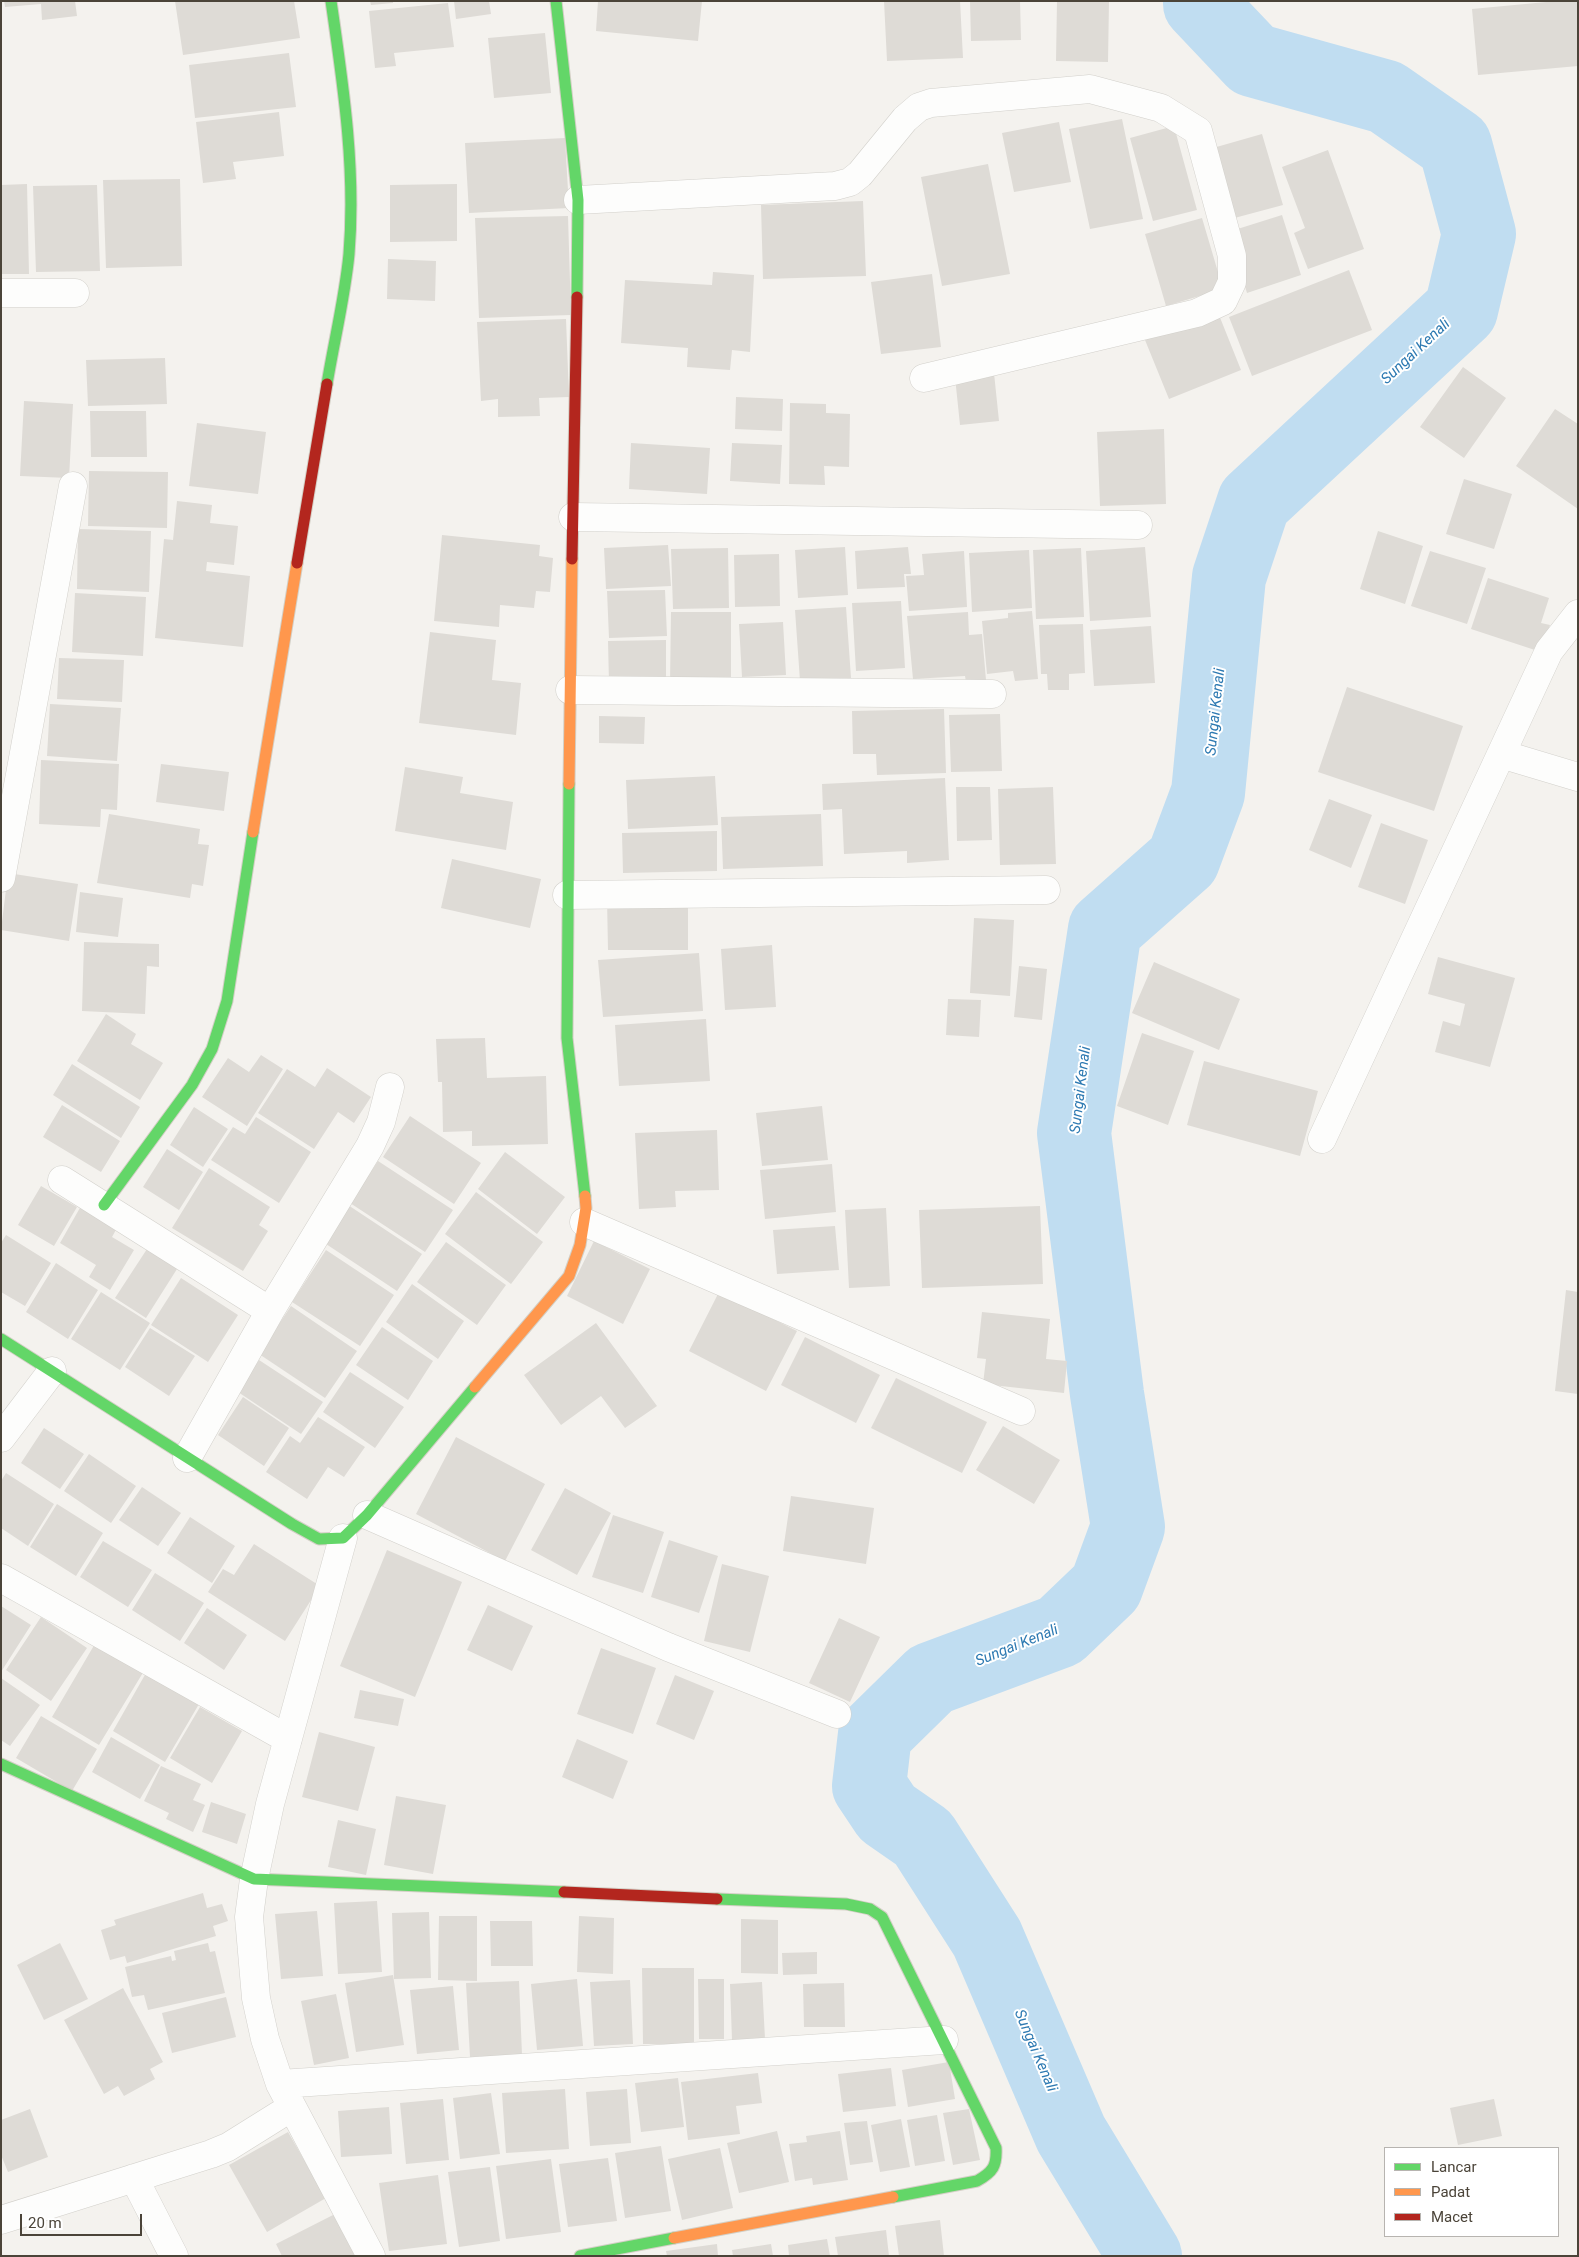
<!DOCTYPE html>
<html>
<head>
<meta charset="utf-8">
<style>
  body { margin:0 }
  #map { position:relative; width:1579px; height:2257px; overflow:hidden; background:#f4f2ee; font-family:Roboto,sans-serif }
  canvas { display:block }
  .frame { position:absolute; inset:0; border:2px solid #4b4439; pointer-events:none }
  .legend { position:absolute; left:1384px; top:2147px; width:175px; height:90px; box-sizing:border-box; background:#fff; border:1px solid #b7b4b0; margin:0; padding:6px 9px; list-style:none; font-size:15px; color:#4b4439 }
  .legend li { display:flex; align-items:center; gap:10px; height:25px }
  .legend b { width:25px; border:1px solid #b7b4b0 }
  .scale { position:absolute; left:20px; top:2214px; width:122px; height:22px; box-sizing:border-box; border:2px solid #4b4439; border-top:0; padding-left:6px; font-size:15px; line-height:18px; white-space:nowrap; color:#4b4439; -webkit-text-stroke:4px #fff; paint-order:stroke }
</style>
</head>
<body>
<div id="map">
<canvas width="1579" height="2257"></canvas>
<div class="frame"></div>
<ul class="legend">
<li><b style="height:6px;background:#63d668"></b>Lancar</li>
<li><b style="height:6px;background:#ff974d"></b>Padat</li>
<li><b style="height:6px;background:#b3261e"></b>Macet</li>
</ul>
<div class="scale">20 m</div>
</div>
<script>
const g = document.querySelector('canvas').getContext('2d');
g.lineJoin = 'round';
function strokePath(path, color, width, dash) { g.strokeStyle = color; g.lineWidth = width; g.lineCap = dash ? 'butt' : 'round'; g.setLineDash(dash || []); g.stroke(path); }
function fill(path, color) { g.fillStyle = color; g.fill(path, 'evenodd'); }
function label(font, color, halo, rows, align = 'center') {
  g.font = font + ' Roboto,sans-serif'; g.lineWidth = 4; g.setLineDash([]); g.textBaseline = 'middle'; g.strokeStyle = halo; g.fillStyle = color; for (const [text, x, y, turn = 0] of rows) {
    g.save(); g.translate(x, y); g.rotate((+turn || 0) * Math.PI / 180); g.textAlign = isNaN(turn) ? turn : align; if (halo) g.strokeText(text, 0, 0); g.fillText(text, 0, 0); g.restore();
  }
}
strokePath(new Path2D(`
  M1145,2256l-74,-122 -84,-196 -64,-100 -36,-25 -18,-27 6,-52 56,-55 129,-48 46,-44 22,-60 -21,-133 -33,-261 31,-204 78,-69 25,-67 21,-216 25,-75 207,-192 18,-76 -24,-89 -69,-48 -133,-37 -53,-56v-3`), '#c0ddf1', 74);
fill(new Path2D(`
  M4,1h71l2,15 -35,4 -1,-16 -36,3z
  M175,1h119l6,37 -117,17z
  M370,1h23v2l-22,2z
  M454,1h35l2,13 -35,5z
  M598,1h104l-4,40 -102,-10z
  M884,1h76l3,57 -76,3z
  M970,1h50l1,39 -50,1z
  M1057,1h52l-1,61 -52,-1z
  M1557,1h21v65l-100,9 -6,-66z
  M448,3l6,44 -60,6 2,13 -21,2 -6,-57z
  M545,33l6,60 -57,5 -6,-60z
  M289,53l7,54 -101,11 -6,-53z
  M279,112l5,44 -51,6 3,17 -33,4 -7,-61z
  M1122,119l21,100 -53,10 -21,-100z
  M1059,122l12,60 -57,10 -12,-59z
  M1174,126l23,84 -44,11 -23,-83z
  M1262,134l21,71 -56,15 -21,-70z
  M565,138l4,70 -100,5 -4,-70z
  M1328,150l36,99 -56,20 -14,-36 11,-5 -23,-61z
  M988,164l22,110 -68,12 -21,-109z
  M180,179l2,87 -76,2 -3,-88z
  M27,184l2,90h-28v-89z
  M457,184v57l-67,1v-57z
  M97,185l3,86 -64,1 -3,-86z
  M863,201l3,75 -103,3 -2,-74z
  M1282,215l19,60 -54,18 -19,-61z
  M568,216l3,99 -92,3 -4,-100z
  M1202,218l21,71 -57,17 -21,-72z
  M388,259l48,2 -1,40 -48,-2z
  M1349,270l23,60 -120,46 -23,-59z
  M713,272l41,3 -4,77 -18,-2 -2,20 -43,-3 1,-19 -67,-5 4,-63 87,5z
  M932,274l9,73 -60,7 -10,-72z
  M1217,310l24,60 -72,29 -24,-59z
  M566,319l3,78 -30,1 1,18 -42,1v-18l-17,2 -4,-79z
  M165,358l2,46 -79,2 -2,-46z
  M1463,367l43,31 -42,60 -44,-31z
  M994,373l5,48 -39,4 -5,-48z
  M736,397l47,2 -1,32 -47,-2z
  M24,401l49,3 -4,74 -49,-2z
  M790,403l36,1v9l24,1 -1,53 -25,-1 1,19 -36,-1z
  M1555,409l23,15v85l-62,-43z
  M90,411h56l1,46h-56z
  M197,423l69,9 -8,62 -69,-8z
  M1164,429l2,75 -66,2 -3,-74z
  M631,443l79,5 -3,46 -78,-5z
  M732,443l50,2 -2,39 -50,-3z
  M89,471l79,1 -1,56 -79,-2z
  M1464,479l48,15 -18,55 -48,-15z
  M177,501l35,4 -2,18 28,3 -4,39 -27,-3 -1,9 44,5 -7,71 -88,-9 9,-99 9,1z
  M78,529l73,2 -2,61 -72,-3z
  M1378,531l45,15 -18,58 -45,-15z
  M442,535l98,10 -1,11 14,2 -3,34 -14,-1 -2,17 -34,-3 -1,22 -65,-6z
  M668,545l3,41 -65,3 -2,-41z
  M845,547l3,48 -50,3 -3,-48z
  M908,547l3,27h-7l1,13 -48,2 -2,-38z
  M1145,547l6,70 -61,4 -4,-70z
  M728,548l1,60 -56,1 -2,-60z
  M1081,548l3,69 -48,2 -3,-69z
  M1029,550l3,58 -60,4 -3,-59z
  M964,551l3,56 -58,4 -3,-35 18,-1 -2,-21z
  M1430,551l56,17 -19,56 -56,-18z
  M779,554l1,52 -45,1 -1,-52z
  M1488,578l61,20 -8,25 9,2 -9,27 -70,-23z
  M665,590l2,46 -58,2 -2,-47z
  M75,593l71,4 -3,59 -71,-4z
  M901,601l4,67 -49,3 -4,-68z
  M846,607l5,71 -51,3 -5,-71z
  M1032,611l6,68 -23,2 -2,-10 -26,3 -5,-53 26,-3v-5z
  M671,612h60v73l-61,-1z
  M968,612l1,23 13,-1 4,46 -20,2 -1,-6 -52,3 -6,-63z
  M783,622l3,53 -44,2 -3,-53z
  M1083,624l2,49 -16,1v16h-21l-1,-16h-6l-2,-49z
  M1151,626l4,57 -61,3 -4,-56z
  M430,632l66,8 -4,40 29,3 -5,52 -97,-12z
  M666,640v42l-57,1 -1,-42z
  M59,658l65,2 -2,42 -65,-3z
  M1347,687l116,39 -29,85 -116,-39z
  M50,704l71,4 -4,53 -70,-5z
  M944,709l2,64 -69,2 -1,-21h-23l-1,-43z
  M1000,714l2,57 -51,1 -2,-57z
  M599,716l46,1 -1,27 -45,-1z
  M41,760l78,4 -2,46 -16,-1 -1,18 -61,-3z
  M161,764l68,8 -5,39 -68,-9z
  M405,767l58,10 -3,16 53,9 -7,48 -111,-19z
  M715,776l3,49 -90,4 -2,-49z
  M945,778l4,82 -42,3v-12l-63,3 -2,-45 -19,1 -1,-26z
  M956,787h34l2,53 -35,1z
  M1053,787l3,77 -56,1 -2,-76z
  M1329,799l43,16 -21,53 -42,-18z
  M109,814l91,15 -2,15 11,1 -6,41 -11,-2 -2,14 -93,-15z
  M821,814l2,52 -100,3 -2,-52z
  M1381,823l47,17 -23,64 -47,-17z
  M717,831v40l-94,2 -1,-40z
  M452,859l89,20 -11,49 -89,-20z
  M8,873l70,11 -9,57 -68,-11z
  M80,892l43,6 -5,39 -42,-5z
  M607,898h81v52h-80z
  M974,918l40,2 -4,76 -40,-3z
  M84,942l75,2v23l-12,-1 -2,48 -63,-3z
  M772,945l4,62 -51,3 -4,-61z
  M699,953l4,58 -100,6 -5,-57z
  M1438,957l77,21 -25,89 -55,-15 8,-31 17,5 5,-22 -37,-10z
  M1154,962l86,37 -21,51 -87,-37z
  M1019,966l28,3 -5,51 -28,-3z
  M948,999l33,1 -2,37 -33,-2z
  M106,1014l30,20 -5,10 32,19 -23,37 -63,-39z
  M706,1019l4,62 -91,5 -4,-61z
  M1142,1033l52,18 -26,74 -51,-19z
  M485,1038l2,40 59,-2 2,68 -76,2v-15l-29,1 -1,-50h-4l-2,-43z
  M261,1055l22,14 -36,57 -45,-29 26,-39 21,14z
  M1204,1061l114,30 -18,65 -113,-31z
  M72,1064l68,43 -19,31 -68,-43z
  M327,1068l44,29 -17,26 -16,-11 -24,37 -56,-36 29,-44 28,18z
  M62,1105l58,36 -19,31 -58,-35z
  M822,1106l6,54 -66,6 -6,-53z
  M194,1107l34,22 -25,38 -33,-22z
  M410,1116l71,47 -27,41 -71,-47z
  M256,1117l55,35 -32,51 -68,-43 22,-33 12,7z
  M717,1130l2,60 -44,1 1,16 -37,2 -4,-76z
  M167,1149l36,23 -24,38 -36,-23z
  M505,1152l60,45 -28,37 -59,-45z
  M378,1161l75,49 -28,42 -75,-49z
  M832,1164l4,48 -71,7 -5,-49z
  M209,1168l61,39 -11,18 9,6 -25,40 -71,-43z
  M41,1186l36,21 -23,39 -36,-21z
  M476,1192l67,50 -32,42 -66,-50z
  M348,1205l74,49 -25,37 -74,-49z
  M81,1206l36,22 -5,9 22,13 -24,40 -21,-13 7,-12 -36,-22z
  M1040,1206l3,78 -121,4 -3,-78z
  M886,1208l4,78 -41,2 -4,-78z
  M835,1226l4,44 -62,4 -4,-44z
  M6,1235l45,28 -26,43 -24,-14v-49z
  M594,1241l56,28 -27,55 -56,-28z
  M446,1242l60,43 -29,40 -60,-43z
  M147,1249l30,20 -31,49 -31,-20z
  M326,1250l68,45 -34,51 -68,-44z
  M56,1263l42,27 -30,49 -42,-27z
  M181,1278l57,37 -30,47 -57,-37z
  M412,1284l52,37 -26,38 -52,-37z
  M1566,1290l12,2v102l-23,-3z
  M101,1292l49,31 -30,47 -49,-31z
  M719,1292l78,39 -31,60 -77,-40z
  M291,1306l66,45 -32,47 -66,-44z
  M982,1312l68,7 -4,40 21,2 -3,32 -81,-9 3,-25 -9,-1z
  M596,1323l61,83 -32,22 -24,-32 -40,29 -37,-50z
  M382,1327l51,34 -25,39 -52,-35z
  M150,1328l45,28 -26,40 -44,-29z
  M805,1337l75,38 -24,48 -75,-38z
  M259,1360l64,42 -22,32 -63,-42z
  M350,1372l54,35 -29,41 -52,-36z
  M896,1378l91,44 -25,51 -91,-45z
  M243,1397l46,31 -25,38 -46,-31z
  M318,1417l47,30 -21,30 -16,-10 -21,32 -41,-27 24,-36 10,7z
  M1003,1426l57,34 -26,44 -58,-34z
  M44,1428l40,26 -24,35 -39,-26z
  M456,1437l89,47 -40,77 -89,-47z
  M89,1454l47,32 -25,37 -47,-32z
  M6,1473l48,31 -26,42 -27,-18v-47z
  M142,1487l39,26 -23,33 -39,-26z
  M565,1488l46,25 -34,62 -46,-25z
  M791,1496l83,12 -8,56 -83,-13z
  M57,1504l46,29 -27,43 -46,-29z
  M613,1515l51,17 -21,61 -51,-16z
  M190,1517l45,29 -23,37 -45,-30z
  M669,1540l49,16 -19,57 -48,-16z
  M103,1541l49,29 -24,37 -48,-30z
  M254,1544l66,42 -35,55 -77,-49 15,-23 11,6z
  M387,1550l75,32 -47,115 -75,-31z
  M722,1564l47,12 -19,76 -46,-11z
  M155,1573l49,30 -24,38 -48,-31z
  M488,1605l45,21 -21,45 -45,-21z
  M1,1606l30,19 -30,47z
  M207,1608l40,27 -23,35 -40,-27z
  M41,1617l46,31 -36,53 -45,-31z
  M839,1618l41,19 -30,65 -41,-19z
  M96,1642l48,29 -45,74 -47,-28z
  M601,1648l55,20 -23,66 -56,-20z
  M146,1673l53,31 -34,58 -52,-31z
  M675,1675l39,16 -20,49 -38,-16z
  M1,1678l39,27 -30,41 -9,-6z
  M360,1690l44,9 -6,27 -44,-8z
  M200,1707l42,24 -30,52 -42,-25z
  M41,1716l56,33 -25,42 -56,-33z
  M319,1732l56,15 -17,64 -56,-14z
  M111,1737l49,28 -20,34 -48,-27z
  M577,1739l51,22 -15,38 -51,-22z
  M161,1766l40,18 -8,16 12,5 -12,27 -27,-13 3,-6 -25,-12z
  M396,1796l50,9 -13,69 -49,-9z
  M211,1802l35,12 -9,30 -35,-12z
  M338,1820l38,9 -10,46 -38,-8z
  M203,1893l4,15 15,-4 6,17 -15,5 3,10 -89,27 -2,-7 -15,4 -9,-30 15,-5 -2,-5z
  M377,1901l5,71 -44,2 -4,-71z
  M317,1911l6,65 -42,3 -6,-65z
  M429,1912l2,66 -37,1 -2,-66z
  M439,1916h38v65l-39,-1z
  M579,1916l35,2 -1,56 -36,-2z
  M741,1919l37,1v54l-37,-1z
  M490,1921h42l1,45h-42z
  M60,1943l28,56 -44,21 -27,-55z
  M208,1943l2,9 5,-1 10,42 -77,17 -4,-15 -12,2 -7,-30 46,-11 1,5 4,-1 -2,-9z
  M817,1952v22l-34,1 -1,-22z
  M642,1968h52v76h-51z
  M393,1975l11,70 -48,7 -11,-69z
  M577,1979l6,67 -46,4 -6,-66z
  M698,1979h26v60h-25z
  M630,1980l3,64 -39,2 -4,-64z
  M519,1981l3,74 -52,2 -4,-74z
  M762,1982l3,57 -33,1 -2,-56z
  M844,1983l1,44h-41l-1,-43z
  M453,1986l6,64 -42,4 -7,-64z
  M123,1988l40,74 -13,7 5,10 -31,17 -6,-10 -14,8 -40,-74z
  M336,1994l13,64 -35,7 -13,-64z
  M226,1997l10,40 -64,16 -10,-40z
  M949,2062l6,37 -47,8 -6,-37z
  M891,2068l5,38 -53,6 -5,-38z
  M758,2073l4,30 -26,3 4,28 -52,6 -7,-58z
  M678,2078l6,49 -43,5 -6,-49z
  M565,2089l4,60 -63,4 -4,-60z
  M627,2089l4,54 -41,3 -4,-54z
  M491,2093l9,61 -40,5 -7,-61z
  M443,2099l6,61 -43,4 -6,-61z
  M1494,2099l8,37 -44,9 -8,-37z
  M389,2107l3,47 -51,3 -3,-46z
  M30,2109l18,48 -40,15 -7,-17v-35z
  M969,2109l11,51 -27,5 -10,-52z
  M937,2115l8,46 -30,5 -8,-46z
  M901,2119l9,48 -30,5 -9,-47z
  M867,2121l6,41 -23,3 -6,-42z
  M777,2131l12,51 -50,11 -12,-50z
  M840,2131l8,49 -35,5 -1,-7 -17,3 -6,-37 18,-2 -1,-6z
  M288,2132l38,66 -59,34 -38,-67z
  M661,2146l10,65 -46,7 -10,-65z
  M720,2148l13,60 -51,12 -14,-61z
  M608,2158l9,63 -49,6 -9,-63z
  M551,2159l10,73 -55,7 -10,-73z
  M490,2167l10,74 -41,6 -11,-75z
  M438,2175l9,69 -58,7 -10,-68z
  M335,2214l20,42h-73l-6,-12z
  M940,2220l4,36h-45l-4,-30z
  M886,2230l3,26h-51l-3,-19z
  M827,2239l3,17h-41l-1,-11z
  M717,2244l1,12h-51l-1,-5z
  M771,2244l2,12h-40l-1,-6z`), '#dedbd6');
const street = new Path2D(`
  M578,200l257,-14 15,-4 10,-8 45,-55 14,-12 12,-4 159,-14 71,19 37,23 34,125v26l-9,19 -26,12 -273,65
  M1,293h74
  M573,517l565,8
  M570,690l422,4
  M1501,754l77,23
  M1,878l72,-392
  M567,895l479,-5
  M1322,1139l227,-488 29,-37
  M62,1180l208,131
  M584,1222l437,189
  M1,1438l51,-67
  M187,1458l83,-147 100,-165 11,-24 9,-35
  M367,1515l301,132 169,67
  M343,1538l-73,266 -16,75 -5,38 7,81 9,41 15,45 91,172
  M1,1578l287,161
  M280,2084l664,-44
  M134,2178l40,78
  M1,2220l210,-66 17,-7 64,-40`);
const fast = new Path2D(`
  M556,1l22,199 -1,97
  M327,384c7,-43 18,-87 22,-130 7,-85 -6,-170 -18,-253
  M569,784l-2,254 18,158
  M104,1205l88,-120 20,-36 15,-48 26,-169
  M1,1339l291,185 27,15 24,-1 24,-23 108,-128
  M1,1764l253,115 310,13
  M717,1899l129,5 24,5 12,8 114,231c1,18 -3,24 -19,33l-84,16
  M580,2256l94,-18`);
const slow = new Path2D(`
  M569,784l3,-225
  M253,832l44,-269
  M475,1387l94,-111 11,-31 6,-37 -1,-12
  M674,2238l219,-41`);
const jam = new Path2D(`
  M572,559l5,-262
  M297,563l30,-179
  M564,1892l153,7`);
strokePath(street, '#d2d0cb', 29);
strokePath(fast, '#d3cfc5', 13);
strokePath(slow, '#d3cfc5', 13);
strokePath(jam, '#d3cfc5', 13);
strokePath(street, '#fdfdfc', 28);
strokePath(fast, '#63d668', 11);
strokePath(slow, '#ff974d', 11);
strokePath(jam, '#b3261e', 11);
label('italic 15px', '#2e7ab2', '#fff', [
  ["Sungai Kenali",1416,352,-43],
  ["Sungai Kenali",1216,712,-84],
  ["Sungai Kenali",1081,1090,-83],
  ["Sungai Kenali",1017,1646,-22],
  ["Sungai Kenali",1035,2051,67]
]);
</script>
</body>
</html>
